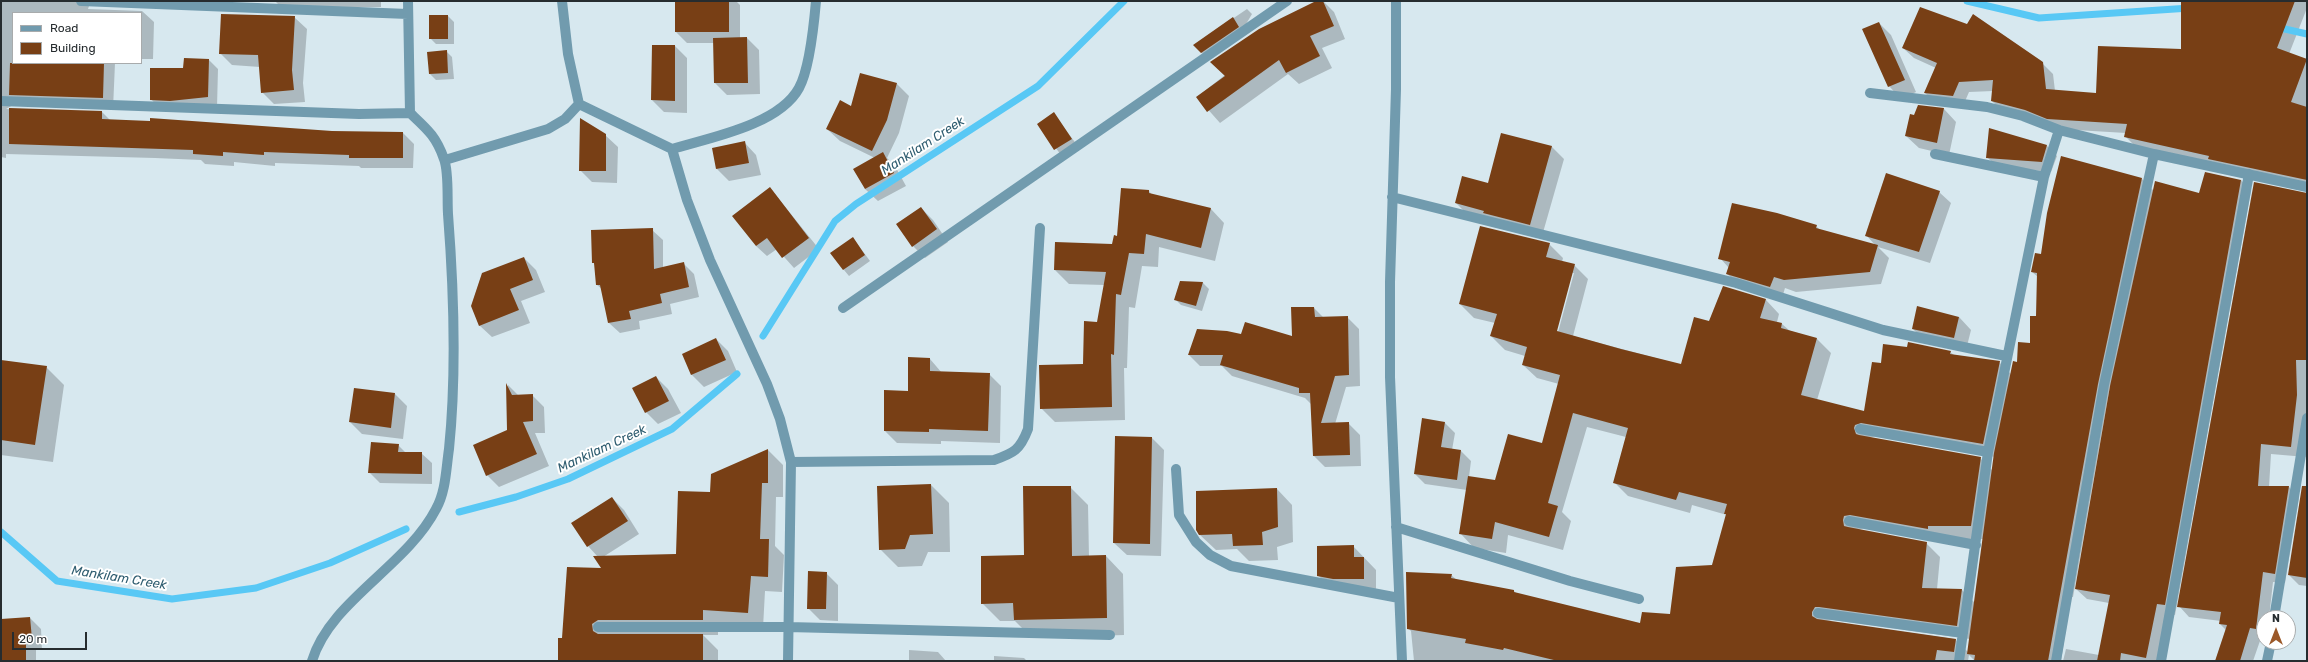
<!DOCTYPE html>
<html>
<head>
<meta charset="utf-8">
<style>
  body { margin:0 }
  #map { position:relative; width:2308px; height:662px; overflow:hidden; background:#d7e8ef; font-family:Rubik,sans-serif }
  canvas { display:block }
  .frame { position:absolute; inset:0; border:2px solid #262c2f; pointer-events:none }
  .legend { position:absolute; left:12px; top:12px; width:130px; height:52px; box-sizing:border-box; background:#fff; border:1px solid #a8abac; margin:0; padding:5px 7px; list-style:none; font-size:12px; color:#262c2f }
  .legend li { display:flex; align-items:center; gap:8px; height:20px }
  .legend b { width:20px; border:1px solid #a8abac }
  .north { position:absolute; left:2256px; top:610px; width:40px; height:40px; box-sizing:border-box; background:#fff; border:1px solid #a8abac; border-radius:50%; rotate:0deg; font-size:11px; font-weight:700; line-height:16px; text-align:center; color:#262c2f }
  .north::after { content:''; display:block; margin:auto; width:14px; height:18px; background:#9c5929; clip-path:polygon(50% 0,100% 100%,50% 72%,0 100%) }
  .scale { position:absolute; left:12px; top:632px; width:75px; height:18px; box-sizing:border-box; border:2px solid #262c2f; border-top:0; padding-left:5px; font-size:12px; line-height:14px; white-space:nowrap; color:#262c2f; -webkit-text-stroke:3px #fff; paint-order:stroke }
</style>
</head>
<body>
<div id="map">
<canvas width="2308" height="662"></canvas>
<div class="frame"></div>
<ul class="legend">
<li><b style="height:5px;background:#719bae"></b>Road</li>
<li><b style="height:11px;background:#783f15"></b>Building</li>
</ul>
<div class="north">N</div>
<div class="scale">20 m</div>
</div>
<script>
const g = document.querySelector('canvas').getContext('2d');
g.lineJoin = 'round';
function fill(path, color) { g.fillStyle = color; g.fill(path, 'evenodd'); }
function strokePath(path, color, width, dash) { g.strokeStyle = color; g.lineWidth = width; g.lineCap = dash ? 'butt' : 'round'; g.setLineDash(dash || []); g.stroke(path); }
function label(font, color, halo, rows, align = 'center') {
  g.font = font + ' Rubik,sans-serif'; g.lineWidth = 4; g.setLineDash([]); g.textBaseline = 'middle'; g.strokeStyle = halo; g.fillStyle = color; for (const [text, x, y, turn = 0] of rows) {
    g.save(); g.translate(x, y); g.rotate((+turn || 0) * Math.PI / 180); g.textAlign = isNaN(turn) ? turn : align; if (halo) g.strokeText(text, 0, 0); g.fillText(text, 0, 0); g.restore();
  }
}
fill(new Path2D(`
  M1,1h153l-65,5 -1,3 54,2 12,11 -1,37h-12v-46h-128v50h102l-2,46 -100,-4 -7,4 96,3 8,8 222,12 71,1 11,11 -1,24h-52l-2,-2 -84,-3v3l-41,-4v4l-29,-2 -4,-4 -46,-2 -149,-4v4l-5,-1z
  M275,1h106v6h-33l-61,6z
  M676,1h60l4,4v33h7l12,12 1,44 -33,1 -12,-12 -1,-40h-27l-11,-11z
  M1319,1h4l11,11 11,27 -23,9 10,20 -33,16 -11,-10 -68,49 -23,-26z
  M2189,1h118v7l-18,46 18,5v129l-171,-41 -10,-10v-4l-67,-4 -56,-17 -11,-11 1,-10 -24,1 -6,14 -28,-3 -10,-10 11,-25 -22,-10 -11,-10 139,15 11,11 2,17 42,3 85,-44z
  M1247,9l5,5 -13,22 -32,22 -13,-13z
  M448,16l6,6v22h-18l-6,-6z
  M294,17l13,12 -4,54 2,19 -31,2 -12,-12 -2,-25 -28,-2 -12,-12z
  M1879,23l12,12 25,57 -15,7 -12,-13 -26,-56z
  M675,46l12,12v55l-23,-1 -12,-12z
  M446,51l6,6 2,22 -18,1 -6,-6z
  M209,60l9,9 -1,38 -57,2 -9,-10 33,-30z
  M897,84l12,12 -10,37 -12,25 8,8 11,20 -28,15 -13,-12 10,-31 -35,-17 -13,-12 25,-22z
  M1919,106l25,3 12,13 -7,33 -30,-7 -13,-12z
  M1054,114l23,31 -16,10 -23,-31z
  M1990,129l57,17 10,10 -6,16 -54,-5 -10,-10z
  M605,135l13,12 -1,36 -25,-1 -12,-12z
  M1502,135l50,12 12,12 -22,77 -74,-21 -12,-12 33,-19z
  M744,142l12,13 5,20 -32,6 -12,-12 -4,-20z
  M2142,179l12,12 46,3 41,-14 10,11 -76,424 -8,-1 -9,47h-95l3,-12 33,6 10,-52 -22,-4 -11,-10 35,-203h-1l-37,211h-2l-10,64h-86l-6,-6 -1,6h-554l-3,-30 -3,-3 43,-53 6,5 57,11 3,3 124,30 30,-9 41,-49 15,-51 -35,-10 -2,8 -62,-17 -14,-14 12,-45 -39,-10 -25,85 9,9 -8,29 -55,-15 -2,18 -32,-5 -13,-14 6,-44 -42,-6 -10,-10 8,-55 22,4 10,10 -3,17 9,1 10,10 -2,16 27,4 46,-36 17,-61 -22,-6 -14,-13 2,-9 -20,-6 -14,-14 4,-13 -21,-5 -14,-14 89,-60 14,14 -1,4 12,3 14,14 -15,57 109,29 28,-42 56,-23 13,14 -2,8 5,2 8,7 27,8 14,14 -14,47 47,12 18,-48 68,-12 4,3 45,7 12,12 20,-30 6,-28 1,-39 -6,-5 10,-17zM1572,273h2l-17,63 -2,-1zM1876,436l119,21 -2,14 -13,-13 -111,-20zM1864,528l78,11h41l-8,64 -13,-13 -25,-1 3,-32 -14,-14 -68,-13zM1833,620l137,19 -2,13 -13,-13 -129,-18z
  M770,188l49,61 -25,19 -17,-19 -10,7 -11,-10z
  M1149,191l3,4 59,14 13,14 -9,38 -56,-14 -1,20 -16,-1 -7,42 -6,-1 -2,61h-3l1,52 -70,2 -14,-14 43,-43 14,-42 7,-38 -36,-1 -14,-14 58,-25z
  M1939,192l12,11 -21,60 -52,-16 11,11 -8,26 -85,8 -11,-4 -3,10 -43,-13 -12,-11 2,-6 -9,-10 96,-32 4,4 56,16 -10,-11z
  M2307,194v256l-1,7 -35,-3 -2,33h20l10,11 -14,85 -12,-1 -4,36h-5v21l-3,-1 -8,23h-37l10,-31 -6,-6 1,-3 -32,-4 -10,-11z
  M921,208l12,12 15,22 -23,16 -12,-12z
  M652,230l11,10v28l20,-5 11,11 5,23 -29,7 2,10 -33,7 1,8 -20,4 -11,-10 -7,-34 -5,-4 -2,-20 -2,-3z
  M853,238l17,23 -21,15 -5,-6z
  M524,258l12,12 9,22 -24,9 9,22 -38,14 -13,-12z
  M1180,282l23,1 6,6 -7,22 -21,-6 -6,-6z
  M1314,308l10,10 23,-1 12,12 1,57 -14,1 -11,37 13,-1 12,12 1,31 -36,1 -11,-11 -2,-51 -7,-7 -73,-22 -10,-10h-22l-11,-11 9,-25 43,6 52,1z
  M1959,317l12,13 -5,20 -41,-9 -12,-12z
  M716,339l12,12 9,21 -33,15 -12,-12 -9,-21z
  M930,359l12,14 47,1 12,12 -1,57 -59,-2v3l-44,-1 -12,-12z
  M1,361l45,6 18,18 -11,77 -52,-7z
  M656,377l12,12 13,24 -23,11 -12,-12z
  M508,385l10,10h14l12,12 1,26h-10l14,33 -50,21 -12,-12 21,-44z
  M395,394l12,12 -4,33 -41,-5 -12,-12z
  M1152,438l12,12 -3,106 -34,-1 -13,-12z
  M398,445l8,8h15l11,10v21l-52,-1 -11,-11z
  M768,450l15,15v32h-7l-1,49 9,9 -2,37 -17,-1 -2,37 -45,-3v10h-15l15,15v11h-159l4,-22 40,-70 -5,-12 -10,-11 -15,-23 39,-25 12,12 15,24 -36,23 74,-2 34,-62 1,-18z
  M931,485l18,18 1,49h-22l-6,14 -24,1 -18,-18z
  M1070,487l18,18 1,52 17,-1 17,18 1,61 -92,3 -17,-17h-15l-18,-18 43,-47z
  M2307,487v99l-8,-1 -10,-10z
  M1277,489l15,16 1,37 -16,5 1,13 -29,1 -12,-12 -21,1 -16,-15z
  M1353,546l23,24v20l-46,-2 -12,-13z
  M826,573l12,12v36l-18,-1 -12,-12z
  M30,618l11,11 1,21h-6v11h-35v-41z
  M909,650l29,2 8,9h-37z
  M994,656l30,2 3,3h-33z`), '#0003');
strokePath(new Path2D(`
  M1967,1l72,17 151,-10
  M2276,27l31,7
  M763,336l72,-115 21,-17 182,-118 86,-85
  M459,512l57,-15 52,-18 104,-50 65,-55
  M1,532l56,49 115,18 84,-11 74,-25 76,-34`), '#58c8f5', 7);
fill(new Path2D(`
  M675,1h54v31h-54z
  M1316,1h7l11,25 -24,10 10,20 -34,17 -7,-13 -72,52 -11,-15 29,-21 -15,-14 49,-33z
  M2181,1h114l-18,47 30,11 -16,43 16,5v73l-99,-21 1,-3 -85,-19 3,-13 -80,-5 -22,-9 -34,-9 2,-21 -34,2 -6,14 -29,-3 13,-30 -35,-15 18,-41 47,17 6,-10 70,48 3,27 50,4 2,-47 83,3z
  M221,14l74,2 -3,54 2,20 -33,3 -3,-38 -39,-1z
  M429,15h19v24h-19z
  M1233,17l6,10 -38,26 -8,-8z
  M1879,22l26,58 -17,7 -26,-58z
  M747,37l1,46h-34l-1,-45z
  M652,45h23v56l-24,-1z
  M447,50l1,23 -19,1 -2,-22z
  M184,58l25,1 -1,38 -38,4 -20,-1v-32h33z
  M10,63h94l-1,35 -94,-3z
  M860,73l37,10 -10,37 -15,31 -46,-22 14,-29 11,6z
  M1918,105l26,3 -7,35 -32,-7 5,-22 4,1z
  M9,108l93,3v8l48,2v-3l182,13 71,1v26h-54v-3l-85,-3v3l-41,-3v4l-30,-2v-4l-184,-6z
  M1054,112l18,27 -18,11 -17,-26z
  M580,118l26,16v37h-27z
  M1989,128l58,17 -5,17 -56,-4z
  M1501,133l51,13 -22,79 -47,-12 1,-2 -29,-8 7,-27 26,7z
  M745,141l4,22 -33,6 -4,-21z
  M883,152l11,21 -29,16 -12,-20z
  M2061,156l81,22 -44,206 -50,277h-74l1,-6 -8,-1 27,-201 19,-92 4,1 1,-20 12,1v-27h6l1,-43 -6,-1 4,-19 6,1 6,-41z
  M2205,172l36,8 -76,425 -8,-1 -11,54 -25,-5 -1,8h-23l13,-66 -35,-6 35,-203 45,-205 44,12z
  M1886,173l54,18 -21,61 -54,-16z
  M2254,182l53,11v167h-11l1,35 -6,52 -30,-3 -3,42h31l-14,88 -12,-2 -7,57 -6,-1 -10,33h-25l12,-36 -8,-1 2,-12 -44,-5z
  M770,187l39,51 -27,20 -15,-20 -11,8 -24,-30z
  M1121,188l28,2v3l62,15 -10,40 -55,-14 -2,20 -15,-1 -8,42 -5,-1 -2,61 -3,-1 1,53 -72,2 -1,-44 44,-1 1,-43 13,1 9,-50 -52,-2 1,-28 57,2 2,-9 3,1z
  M1732,203l45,10 40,12 -1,3 62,17 -8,27 -86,8 -10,-3 -4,10 -44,-13 4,-12 -12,-3z
  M921,207l16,22 -25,18 -16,-23z
  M1480,226l70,17 -4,14 29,7 -18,67 64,18 60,15 13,-47 15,4 14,-35 43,13 -6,19 22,5 -1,5 36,10 -16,57 63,16 8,-49 9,1 2,-19 24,3 1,-5 43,9 -1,3 50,7 -17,83 -122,-21 -6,2 -1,3 2,6 3,1 122,22 -10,69h-43v3l-78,-14 -6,1 -1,4 1,6 4,1 79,15 -5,46 40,1 -5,37 -138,-19h-4l-3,5v4l5,3 139,20 -2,13 -17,-2 -2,11h-377l-54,-13 -1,2 -38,-7 1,-4 -59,-10 -1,-57 46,2 -1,4 63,12v2l126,31 2,-11 28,2 6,-47 36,-2 14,-51h-2l3,-10 -48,-12 -3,8 -63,-17 15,-55 -55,-15 -25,90 10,3 -9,31 -54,-15 -3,17 -33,-5 9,-58 27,4 13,-46 34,9 18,-68 -38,-10 5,-18 -37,-11 7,-22 -38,-10z
  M653,228l1,41 30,-7 5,25 -29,7 2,9 -33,8 2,8 -23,4 -8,-38h-4l-2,-22h-2l-1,-33z
  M853,237l12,18 -22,15 -13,-17z
  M524,257l9,23 -23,9 9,21 -40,16 -8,-20 11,-33z
  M1180,281l23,1 -7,24 -22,-6z
  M1917,306l42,11 -5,21 -42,-9z
  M1291,307h23l1,10 33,-1 1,59 -14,1 -14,47 28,-1 1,33 -37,1 -3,-63h-11v-5l-79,-23 3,-10h-35l9,-26 30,2 14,3 4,-12 47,14z
  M716,338l10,22 -35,15 -9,-21z
  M908,357l22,1v13l60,2 -2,58 -59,-2v3l-45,-1v-41l24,1z
  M1,360l46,6 -12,79 -34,-5z
  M656,376l13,25 -24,12 -13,-25z
  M506,383l6,12 21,-1v27l-10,1 14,32 -51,22 -13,-31 34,-15z
  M354,388l41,5 -4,35 -42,-6z
  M1422,418l23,4 -4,25 20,3 -4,30 -43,-6z
  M1115,436l37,1 -2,107 -37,-1z
  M371,442l28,2 -1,8h24v22l-54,-1z
  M768,449v34h-6l-2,56h9l-1,38 -17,-1 -3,37 -45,-3v10h-105l-6,4 1,7 5,3h105v27h-145v-23h4l5,-71 34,1 -8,-12 83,-2 2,-63 32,1 1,-18z
  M931,484l2,50 -23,1 -5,14 -26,1 -2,-64z
  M1023,486h48l1,70 34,-1 1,63 -93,2 -1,-17 -32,1v-48l43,-1z
  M2302,486h5v92l-19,-3z
  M1277,488l1,39 -16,5 1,13 -30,1 -1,-12 -33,1 -3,-5v-39z
  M612,497l16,24 -41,26 -16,-24z
  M1354,545v12h10v22h-31l-16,-3v-30z
  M808,571l19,1 -1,37h-19z
  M30,617l2,22h-6v22h-25v-42z`), '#783f15');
strokePath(new Path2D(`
  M81,1l327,13
  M408,1l2,112
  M562,1l6,53 11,50
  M1396,1v88l-6,193v95l12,284
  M1870,93l117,14 36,9 36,14
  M1,101l358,13 51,-1c17,16 26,23 34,46 5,13 3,39 4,55 6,78 9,157 1,235 -3,20 -3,42 -13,60 -30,58 -106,92 -124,152
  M579,104l93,45 15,51 23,60 57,124 13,35 11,43 -3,199
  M672,149c37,-11 107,-24 127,-61 11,-20 15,-64 17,-87
  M1935,154l109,23
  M445,160l103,-31 17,-10 14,-15
  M1392,197l344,86 147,47 123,26
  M843,308l444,-307
  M1860,429l128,23
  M791,462l203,-2c20,-7 26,-10 34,-31l12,-201
  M1176,469l3,46 17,27 14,13 21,11 168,32
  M1849,521l127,24
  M1396,527l174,54 69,18
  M1818,613l145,20
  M2274,618l33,-200
  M598,627h190l322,8
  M1959,661l29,-209 56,-275 15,-47 95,24 153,33
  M2056,661l48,-276 50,-231
  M2161,661l88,-487
  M2267,661l4,-19`), '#719bae', 10);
label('italic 13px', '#2f5d70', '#fff', [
  ["Mankilam Creek",923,146,-33],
  ["Mankilam Creek",602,449,-25],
  ["Mankilam Creek",119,578,9]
]);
</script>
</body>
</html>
